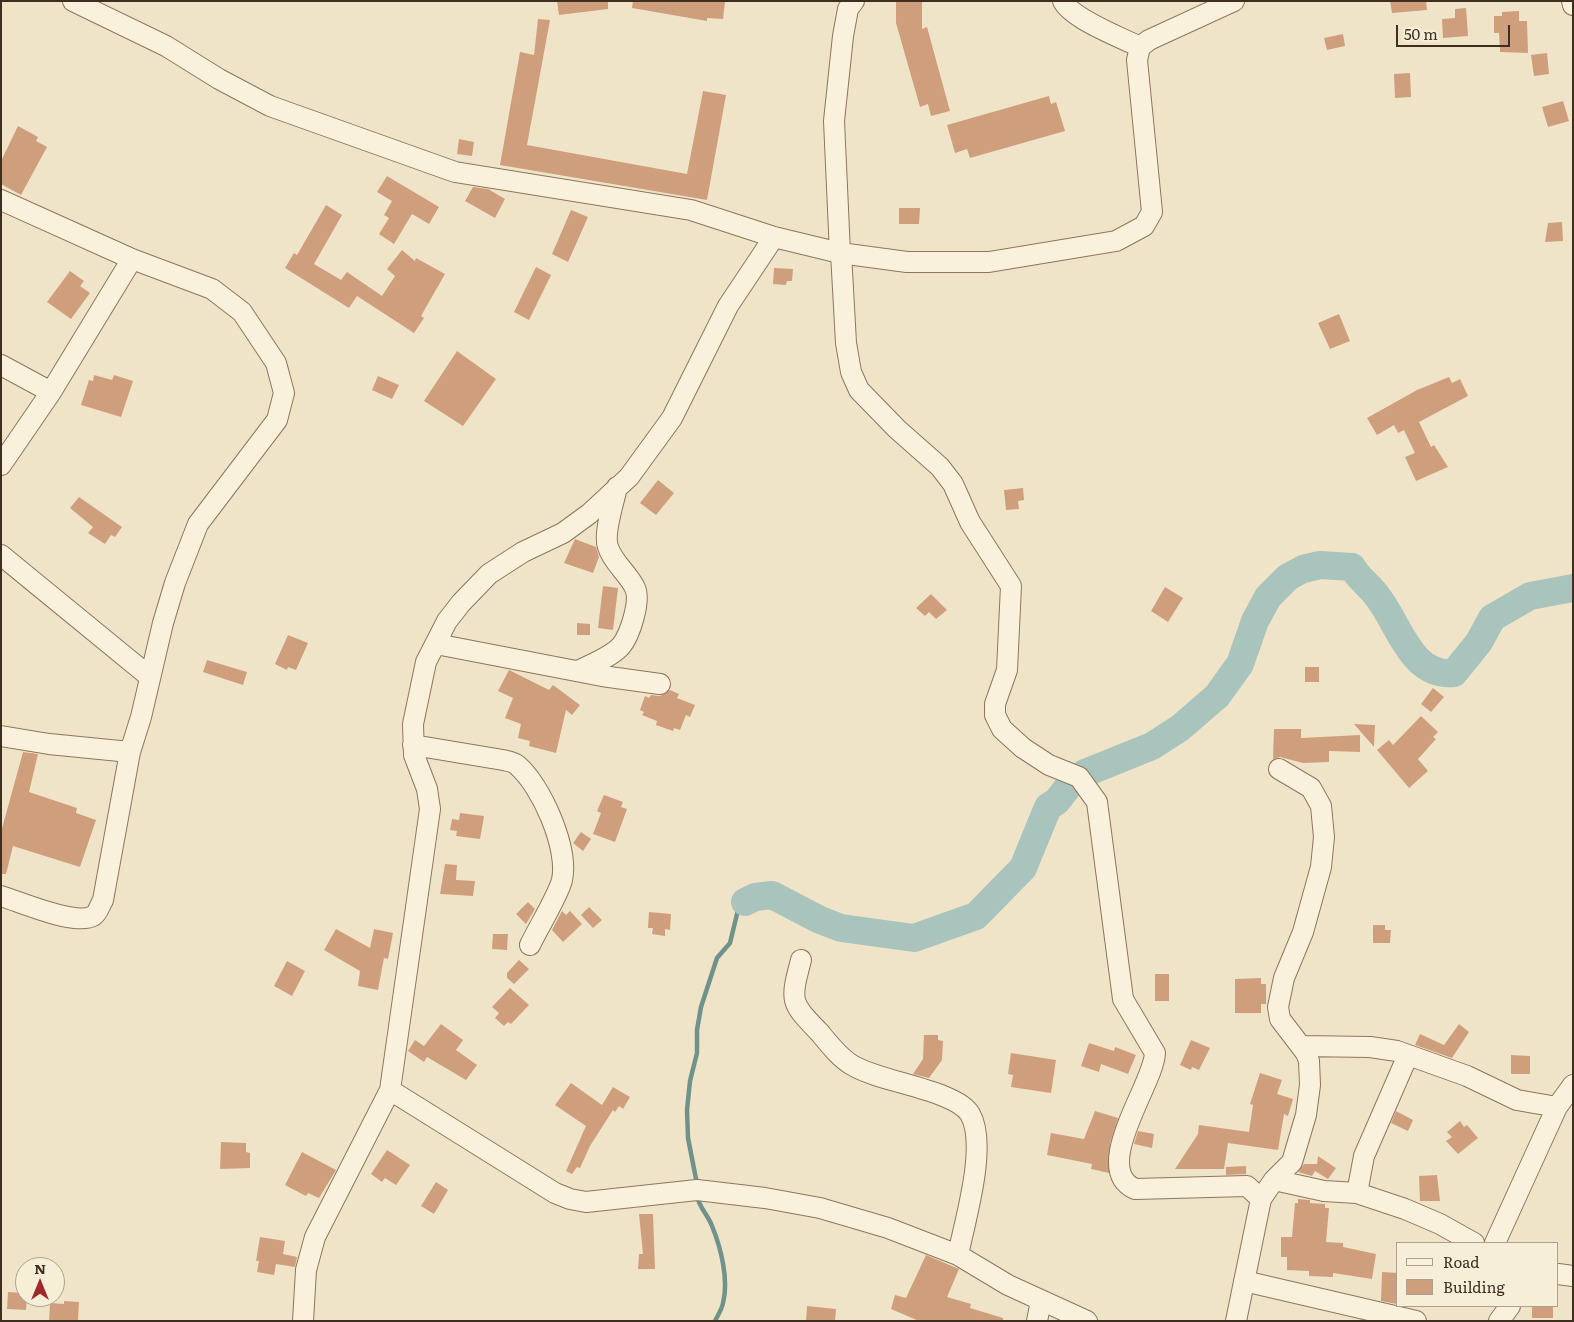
<!DOCTYPE html>
<html>
<head>
<meta charset="utf-8">
<style>
  body { margin:0 }
  #map { position:relative; width:1574px; height:1322px; overflow:hidden; background:#f0e4c8; font-family:Literata,serif }
  canvas { display:block }
  .frame { position:absolute; inset:0; border:2px solid #3d2e20; pointer-events:none }
  .legend { position:absolute; left:1396px; top:1242px; width:162px; height:65px; box-sizing:border-box; background:#f7eed8; border:1px solid #ada18e; margin:0; padding:6px 9px; list-style:none; font-size:15px; color:#3d2e20 }
  .legend li { display:flex; align-items:center; gap:10px; height:25px }
  .legend b { width:25px; border:1px solid #ada18e }
  .north { position:absolute; left:15px; top:1257px; width:50px; height:50px; box-sizing:border-box; background:#f7eed8; border:1px solid #ada18e; border-radius:50%; rotate:0deg; font-size:14px; font-weight:700; line-height:20px; text-align:center; color:#3d2e20 }
  .north::after { content:''; display:block; margin:auto; width:18px; height:22px; background:#9e2a2b; clip-path:polygon(50% 0,100% 100%,50% 72%,0 100%) }
  .scale { position:absolute; left:1396px; top:25px; width:114px; height:22px; box-sizing:border-box; border:2px solid #3d2e20; border-top:0; padding-left:6px; font-size:15px; line-height:18px; white-space:nowrap; color:#3d2e20; -webkit-text-stroke:4px #f7eed8; paint-order:stroke }
</style>
</head>
<body>
<div id="map">
<canvas width="1574" height="1322"></canvas>
<div class="frame"></div>
<ul class="legend">
<li><b style="height:6px;background:#faf1dc"></b>Road</li>
<li><b style="height:14px;background:#cf9f7d"></b>Building</li>
</ul>
<div class="north">N</div>
<div class="scale">50 m</div>
</div>
<script>
const g = document.querySelector('canvas').getContext('2d');
g.lineJoin = 'round';
function strokePath(path, color, width, dash) { g.strokeStyle = color; g.lineWidth = width; g.lineCap = dash ? 'butt' : 'round'; g.setLineDash(dash || []); g.stroke(path); }
function fill(path, color) { g.fillStyle = color; g.fill(path, 'evenodd'); }
strokePath(new Path2D(`
  M697,1184l-9,-46 -1,-28 3,-29 7,-28v-23l4,-23 16,-49 13,-15 8,-33 7,-8
  M697,1195c1,11 11,20 15,31 9,22 17,54 11,77 -1,6 -5,12 -8,18`), '#6f938a', 4.5);
strokePath(new Path2D(`
  M745,902l10,-5 17,-2 48,25 21,8 73,10 62,-22 47,-48 25,-61 9,-6 14,-18 14,-10 67,-27 28,-18 37,-32 23,-32 15,-43 13,-24 20,-20 15,-8 17,-4 32,2c7,12 17,18 25,29 22,27 33,81 77,77l25,-31 13,-24 38,-22 43,-8`), '#a9c4bc', 28);
fill(new Path2D(`
  M557,1h51v8l-49,6z
  M633,1h84l8,1 -2,17 -16,-1v3l-75,-13z
  M896,1h26v28l5,-2 23,84 -19,5 -3,-12 -8,3 -24,-84z
  M1390,1h36l1,9 -35,3z
  M1466,8l2,28 -25,2 -1,-19 13,-1v-9z
  M1519,11v10h8l1,32 -28,-1 -1,-19h-5v-17h8v-4z
  M538,19l12,1 -23,125 160,29 16,-83 23,4 -19,105 -207,-35 20,-113 14,3z
  M1343,34l2,12 -18,4 -3,-12z
  M1547,53l2,21 -15,2 -3,-21z
  M1410,73l1,24 -16,1 -1,-24z
  M1049,96l2,8 5,-2 9,29 -95,27 -3,-9 -12,4 -8,-28z
  M1563,101l6,20 -21,6 -6,-20z
  M18,126l20,11 -2,4 11,6 -26,48 -20,-11v-23z
  M459,139l15,3 -2,14 -15,-2z
  M387,176l52,31 -10,17 -17,-10 -18,30 -15,-10 10,-16 -5,-3 8,-14 -15,-9z
  M473,187l15,2 17,10 -10,19 -30,-17z
  M326,205l16,10 -28,49 27,16 6,-8 35,24 13,-20 -8,-7 15,-19 13,11 1,-3 29,16 -24,42 3,2 -10,15 -57,-37 -8,12 -64,-40 9,-15 3,2z
  M899,208h21l-1,16h-20z
  M571,210l17,7 -20,45 -16,-8z
  M1562,222l1,19 -18,1 3,-19z
  M536,267l15,8 -22,45 -15,-8z
  M774,268l19,1 -1,12h-5l-1,4 -13,-1z
  M70,271l14,10 -4,5 10,7 -19,26 -24,-17z
  M1339,314l11,27 -20,8 -12,-26z
  M457,351l39,28 -33,47 -39,-25z
  M94,375l18,5 2,-5 19,6 -12,36 -40,-12 8,-25 4,1z
  M378,376l21,9 -7,14 -20,-9z
  M1449,377l3,6 8,-4 8,17 -49,26 12,25 3,-2 14,22 -32,14 -11,-24 10,-4 -11,-23 -6,3 -4,-8 -17,10 -10,-17 50,-28z
  M658,480l16,13 -18,22 -16,-12z
  M1023,488l1,12 -6,1 1,8 -13,1 -2,-20z
  M79,497l43,30 -7,10 -4,-2 -6,9 -17,-11 5,-6 -23,-19z
  M575,539l21,8 3,10 -6,16 -29,-10z
  M603,586l15,2 -5,42 -15,-2z
  M1165,587l18,11 -15,24 -17,-11z
  M931,594l16,16 -11,9 -7,-7 -4,4 -9,-8z
  M577,623l13,1v11h-13z
  M288,635l20,8 -12,27 -8,-3 -1,3 -12,-6z
  M207,660l40,12 -4,13 -40,-13z
  M1305,667h14v15h-14z
  M509,670l40,20 4,-5 27,20 -8,10 -6,-5 -10,43 -27,-7 1,-5 -12,-3 3,-14 -16,-6 8,-20 -15,-7z
  M1433,688l11,9 -13,15 -10,-8z
  M670,690l9,4 -2,4 18,7 -5,12 -4,-2 -6,15 -6,-2 -1,3 -17,-6 1,-4 -15,-6 2,-3 -4,-2 5,-14 4,2 2,-3 9,1z
  M1421,716l17,16 -5,5 3,2 -18,20 10,12 -19,17 -32,-38 12,-10 4,5z
  M1354,724l21,1 -1,22z
  M1274,729h27v9l59,-3v17l-31,-1v11l-26,1 -23,-6 -7,2z
  M23,752l15,2 -9,38 48,16 -1,5 20,7 -16,47 -67,-21 -7,28h-5v-42z
  M604,795l19,7 -2,5 6,2 -12,33 -22,-8 8,-21 -4,-2z
  M460,813l24,3 -4,23 -24,-3 1,-5 -7,-1 2,-11 7,1z
  M581,832l10,7 -8,12 -10,-8z
  M445,864l12,1 -1,15 19,1 -2,15 -33,-2z
  M528,902l7,7 -9,15 -10,-10z
  M589,907l13,13 -9,8 -12,-13z
  M562,911l4,4 4,-4 12,13 -19,18 -11,-12z
  M649,912l22,2 -1,16 -5,-1v7l-13,-2 1,-6h-5z
  M1373,925h12v5h6l-1,13h-17z
  M336,929l34,19 4,-19 19,4 -5,26 -4,-1 -6,32 -20,-4 2,-15 -36,-21z
  M493,934h15l-1,16 -15,-1z
  M519,960l10,9 -15,15 -7,-6v-5z
  M287,961l18,10 -13,25 -18,-10z
  M1155,974h14v27h-14z
  M1261,978v6h5v20h-5v9h-26v-34z
  M510,988l19,17 -18,19 -3,-2 -4,4 -9,-8 4,-5 -7,-6z
  M441,1024l22,16 -7,10 21,15 -11,15 -39,-23 -3,5 -16,-11 7,-11 9,6z
  M1459,1024l10,8 -17,26 -37,-13 5,-11 24,11z
  M924,1035h14v5l5,1 -1,19 -13,18 -16,-4 10,-15z
  M1191,1040l19,8 -11,22 -7,-3 -1,3 -11,-5z
  M1089,1043l25,8 1,-4 21,8 -8,19 -27,-10 -2,8 -18,-6z
  M1011,1053l45,7 -5,33 -40,-6 2,-12 -5,-1z
  M1511,1055l19,1v18h-19z
  M1260,1073l22,7 -5,14 16,5 -5,17 -4,-2 -6,36 -50,-7 -4,26h-49l23,-35 1,-9 50,7 4,-27 -3,-1z
  M571,1083l31,22 11,-18 17,10 -7,12 -4,-3 -4,6 -2,-2 -23,36 -10,22 -3,-1 -5,7 -6,-3 20,-45 -31,-21z
  M1095,1111l23,7 -8,25 -1,30 -18,-4 1,-5 -45,-9 4,-22 33,6z
  M1396,1111l17,9 -5,11 -17,-8z
  M1460,1121l4,6 3,-2 11,13 -20,16 -12,-13 6,-4 -5,-5z
  M1138,1131l16,3 -2,14 -18,-4z
  M221,1142l25,1v9l4,1v15l-30,1z
  M387,1150l23,15 -14,20 -11,-7 -3,4 -11,-8z
  M302,1152l34,18 -17,28 -11,-5 -2,3 -21,-11z
  M1318,1156l18,12 -8,11 -13,-8 -3,5 -14,-4 6,-8h13z
  M1246,1166v8l-20,1v-8z
  M1437,1175l3,26h-20l-1,-25z
  M436,1182l12,8 -14,24 -13,-8z
  M1298,1199l12,1v3l15,1v4h4l-3,34 17,1v4l33,7 -4,25 -39,-6v4l-24,-1v-5l-22,-1v-13h-6v-20h11l3,-34h3z
  M639,1214h14l2,55h-17l1,-15h4z
  M260,1237l25,4 -2,13 14,3 -2,10 -19,-3 -2,11 -17,-3 2,-11h-3z
  M926,1255l33,14 -12,28 24,7 -1,4 33,10v3h-84l-28,-12 4,-14 11,3z
  M1382,1272l16,1 -1,31 -16,-3z
  M8,1292l17,1v4h2l-1,13 -19,-1z
  M64,1301l15,1 -1,19h-29l1,-18 14,1z
  M807,1306l29,3 -1,12h-29z
  M1532,1306h21v12h-21z`), '#cf9f7d');
const minor = new Path2D(`
  M73,1l93,45 53,33 51,27 185,66 236,38 83,27 66,16 67,9h82l127,-21 28,-15 8,-14 -15,-152 3,-13 9,-7 85,-39
  M1063,1c9,18 59,37 77,46
  M1572,1l1,4
  M1,200l131,59 80,30 30,23 34,51 8,30 -7,27 -79,104 -23,59 -12,40 -22,94 -11,35 -27,148c-3,5 -5,13 -10,16 -18,10 -72,-14 -92,-20
  M840,253l-6,-132 9,-85 5,-27 6,-8
  M841,253l5,90 5,29 8,18 38,39 43,38 13,17 17,38 41,64 -4,84 -12,34v11l7,14 21,19 26,17 30,12 18,25 26,197 32,54c-1,31 -65,115 -20,136l112,-3 14,13
  M1,365l50,27
  M1,465l50,-73 81,-133
  M1,555l149,122
  M436,644l166,32 58,8
  M578,671c14,-7 33,-14 43,-25 9,-11 20,-45 14,-58 -7,-15 -22,-25 -27,-41 -5,-14 6,-45 9,-60
  M1,736l48,8 81,8
  M413,745l90,15c5,1 11,2 14,5 24,20 52,83 45,115 -4,16 -24,48 -32,65
  M801,960c-11,42 -11,42 19,73 9,11 20,25 32,32 27,17 104,25 118,49 18,31 -5,106 -12,141
  M1301,1046l69,1 27,4 70,25 50,24 40,7
  M390,1090l165,103 15,6 16,3 111,-12 68,8 55,10 68,20 70,27 50,30 79,36
  M1274,1180l50,11 33,2 48,16 35,15 34,19
  M1357,1193l7,-37 44,-101
  M1495,1243l62,-136 16,-22
  M1558,1274l15,2
  M1244,1281l172,40
  M303,1321l3,-51 9,-33 75,-147 40,-281 -3,-20 -13,-34 -1,-31 13,-62 21,-41 14,-18 28,-29 34,-22 40,-19 26,-19 40,-37 43,-59 56,-112 46,-69
  M1037,1321l4,-20
  M1236,1321l25,-122 13,-19 18,-18 14,-47 4,-30 -1,-24 -3,-8 -26,-34 -2,-12 6,-29 19,-46 18,-65 3,-30 -3,-31 -10,-18 -32,-19
  M1499,1321l11,-15`);
strokePath(minor, '#8d765c', 22);
strokePath(minor, '#faf1dc', 20);
</script>
</body>
</html>
